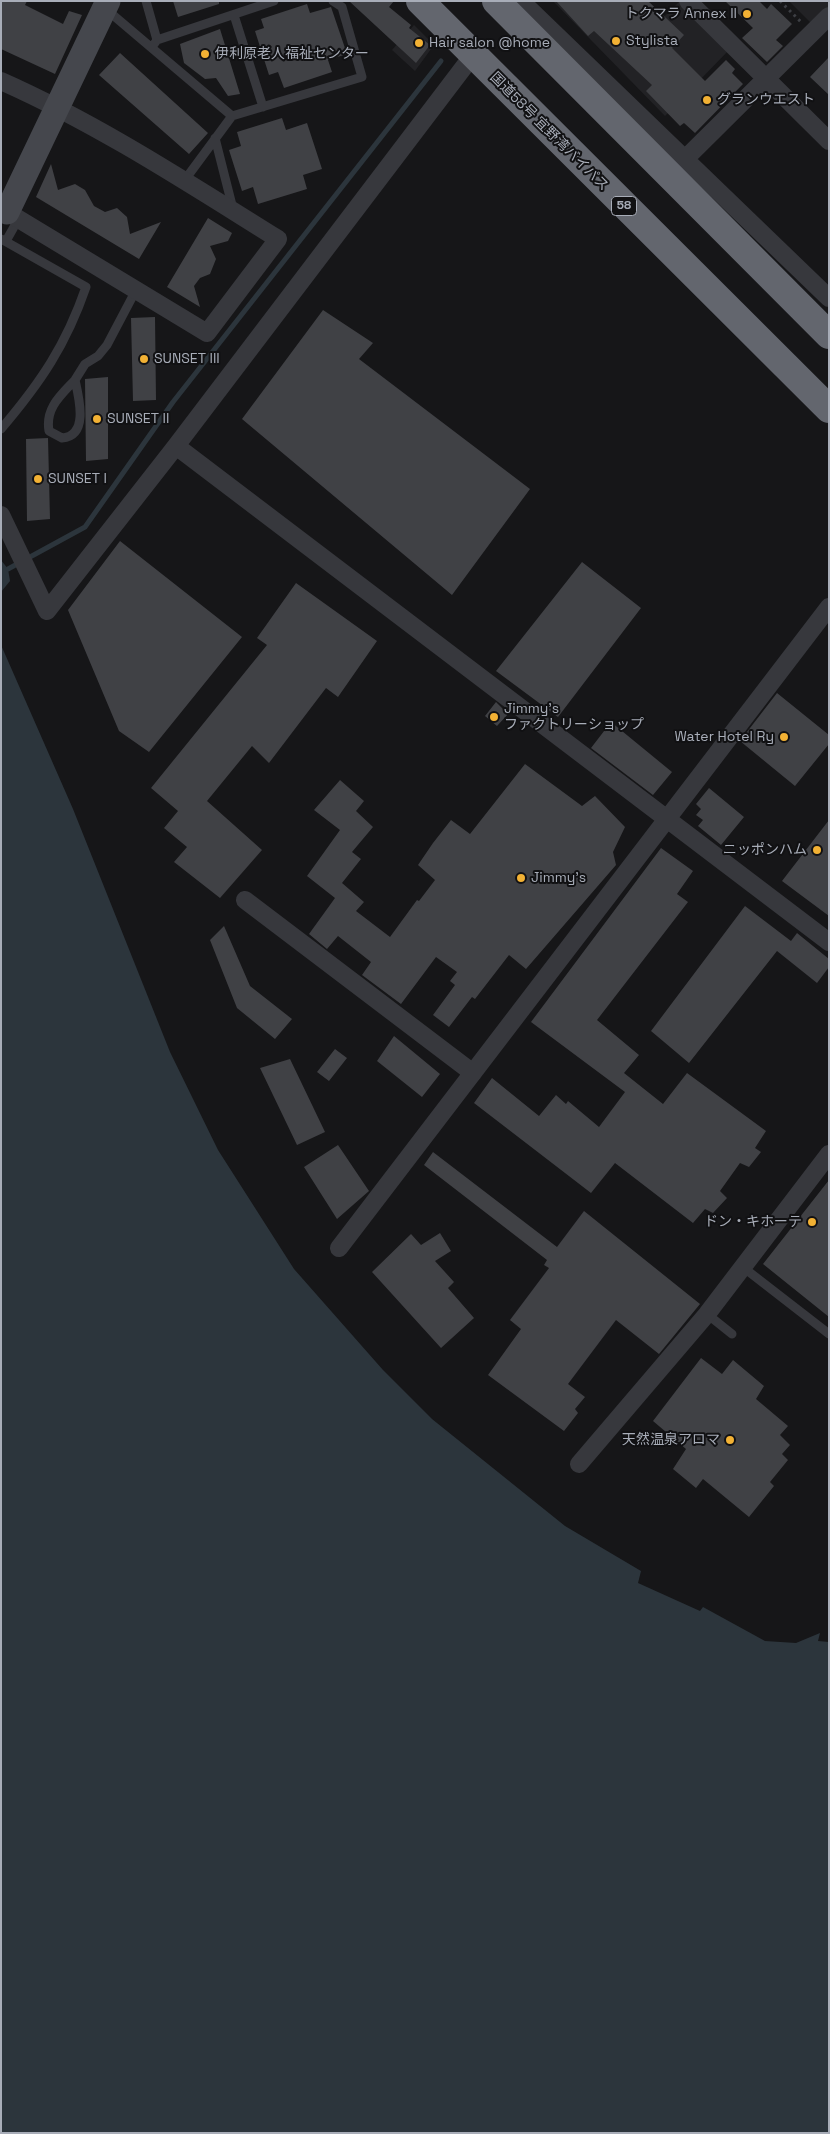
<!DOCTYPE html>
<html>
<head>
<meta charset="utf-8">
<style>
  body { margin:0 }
  #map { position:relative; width:830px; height:2134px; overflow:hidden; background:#161618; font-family:"Space Grotesk",sans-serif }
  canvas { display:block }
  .frame { position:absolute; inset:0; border:2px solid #a8adb8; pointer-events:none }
</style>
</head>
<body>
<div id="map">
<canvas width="830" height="2134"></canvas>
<div class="frame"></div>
</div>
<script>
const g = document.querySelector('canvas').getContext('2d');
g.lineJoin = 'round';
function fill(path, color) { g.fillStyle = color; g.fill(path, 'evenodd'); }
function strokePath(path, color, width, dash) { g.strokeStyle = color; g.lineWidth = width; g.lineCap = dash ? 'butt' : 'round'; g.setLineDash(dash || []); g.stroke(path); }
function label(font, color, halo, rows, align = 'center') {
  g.font = font + ' "Space Grotesk","Noto Sans JP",sans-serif'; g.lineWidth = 4; g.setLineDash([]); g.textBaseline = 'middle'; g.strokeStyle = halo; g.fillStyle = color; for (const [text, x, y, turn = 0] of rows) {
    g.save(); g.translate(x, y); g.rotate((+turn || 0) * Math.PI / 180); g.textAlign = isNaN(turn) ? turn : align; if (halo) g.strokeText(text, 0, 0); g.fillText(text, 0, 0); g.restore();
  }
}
fill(new Path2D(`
  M553,1h74l9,44 44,-44 49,49 -64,66z
  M789,1h40v6l-17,17z
  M414,25l20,20 -19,26 -23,-21z`), '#222225');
fill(new Path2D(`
  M1,560l7,9 2,12 -9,11z
  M1,645l72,164 97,243 48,98 76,119 89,101 49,49 133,107 76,45 -3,12 62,28 3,-4 62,34 31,2 24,-10 -2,8 11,1v491h-828z`), '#2c353c');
strokePath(new Path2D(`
  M8,569l77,-42 88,-125 268,-341`), '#2c353c', 5);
fill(new Path2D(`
  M1,1h26l-2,4 38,19 6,-13 13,4 -27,59 -54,-25z
  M173,1h46v3l-41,13z
  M349,1h45l-5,6 22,18 -2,3 21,17 -14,18z
  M556,1h92l36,34 -12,13 33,33 21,-21 9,9 -3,4 11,11 -48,49 -11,-10 -4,3 -34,-35 6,-6 -58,-54 -6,5z
  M725,1h34l8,8 4,-5 21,20 -16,16 7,6 -16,16 -25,-24 11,-10z
  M307,4l3,9 21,-6 16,47 -19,6 4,12 -48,16 -6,-16 -9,3 -14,-44 9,-3 -3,-9z
  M220,29l20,65 -12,2 -12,-18 -11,1 -21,-16 -4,-19z
  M120,53l88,80 -19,21 -90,-79z
  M829,57v38l-19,-18z
  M282,118l4,12 21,-7 15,46 -19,6 4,14 -49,15 -5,-17 -11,4 -13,-41 12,-4 -4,-14z
  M51,164l7,26 17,-6 10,6 9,16 11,6 12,-4 10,9 3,17 31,-12 -22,37 -103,-62z
  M208,218l24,15 -4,8 -18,5 6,13 -6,15 -10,4 -6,8 6,21 -33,-20z
  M323,310l50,33 -14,16 171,130 -78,106 -210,-176z
  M155,317l1,83 -23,1 -2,-83z
  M108,377v82l-22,2 -1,-82z
  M48,438l2,81 -23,2 -1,-82z
  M120,541l122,96 -93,115 -30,-21 -51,-121z
  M582,562l59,46 -83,109 -62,-46z
  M296,583l81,58 -39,56 -12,-9 -57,75 -17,-17 -45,55 55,49 -42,48 -46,-36 13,-15 -23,-19 14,-17 -27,-23 116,-143 -10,-7z
  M777,693l52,42v9l-34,42 -55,-45z
  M496,702l12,12 -11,12 -12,-10z
  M611,722l61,50 -19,23 -62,-47z
  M525,764l57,42 13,-10 30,31 -12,25 3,13 -90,104 -17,-14 -34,44 -3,-2 -23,30 -16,-12 22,-30 -5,-4 7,-9 -21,-15 -35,47 -39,-29 9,-13 -33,-26 -11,13 -18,-15 26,-36 -28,-22 33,-46 -26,-20 26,-30 24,21 -8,10 17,16 -21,25 9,7 -19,24 22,19 -8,9 34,26 27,-37 2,1 16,-21 -17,-15 15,-22 18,-23 19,14z
  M709,788l35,29 -23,28 -23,-19 5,-6 -7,-5 5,-6 -5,-5z
  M829,820v96l-47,-35z
  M661,848l32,23 -16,23 11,8 -91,118 42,35 -15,18 39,31 24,-31 79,58 -11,17 6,4 -12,15 -9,-4 -20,28 7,7 -14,15 -8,-4 -12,14 -78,-60 -24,30 -117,-90 18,-25 47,38 17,-21 10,9 2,-3 31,26 26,-35 -94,-70z
  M745,906l46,35 6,-8 32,26v8l-12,16 -40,-32 -88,112 -38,-32z
  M224,926l26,60 42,33 -17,20 -38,-31 -27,-68z
  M394,1036l46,38 -18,23 -45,-36z
  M335,1049l12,9 -18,23 -12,-9z
  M290,1059l35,73 -28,13 -37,-77z
  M338,1145l31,46 -32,28 -33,-52z
  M433,1152l124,95 27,-36 116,93 -41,50 -43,-34 -48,64 17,13 -10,12 3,4 -14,18 -76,-56 33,-46 -11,-9 39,-52 -5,-3 3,-5 -123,-95z
  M829,1180v137l-66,-53z
  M440,1233l11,18 -16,10 19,21 -6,6 26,30 -33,30 -69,-76 39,-38 10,11z
  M701,1358l21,16 11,-14 31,26 -8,13 32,27 -8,9 10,10 -8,9 6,6 -18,22 4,4 -25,31 -46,-38 -7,9 -23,-19 13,-20 -33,-28z`), '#404145');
strokePath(new Path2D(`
  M780,1l21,21`), '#3d3f44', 3, [2.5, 4]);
strokePath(new Path2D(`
  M146,1l11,39
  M107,10l125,106 -48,65
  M234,15l29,92
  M152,47l5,-7 117,-39
  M232,116l130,-39 -20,-70 -9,-6
  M215,138l18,71
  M1,239l85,48c-20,58 -45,95 -85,142
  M6,241l13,-23
  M75,380c-14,15 -30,28 -26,51l13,7c27,-2 17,-40 13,-58l10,-16 13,-8 9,-11 29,-55
  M744,1268l85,66
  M707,1314l25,20`), '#37383d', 9);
strokePath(new Path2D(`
  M521,1l308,297
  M688,1l141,140
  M1,81c97,43 187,102 277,158l-71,94 -200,-121
  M686,158l143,-142
  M176,446l653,496
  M1,515l46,96 129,-165 297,-391
  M245,900l228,173
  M339,1248l490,-641
  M579,1464l128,-150 122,-160`), '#37383d', 18);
strokePath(new Path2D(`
  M7,212l101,-211`), '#45474d', 25);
strokePath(new Path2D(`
  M420,1l409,408
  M496,1l333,334`), '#63666e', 28);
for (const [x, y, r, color] of [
  [747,14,5,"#f2b134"],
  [616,41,5,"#f2b134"],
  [419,43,5,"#f2b134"],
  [205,54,5,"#f2b134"],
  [707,100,5,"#f2b134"],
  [144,359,5,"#f2b134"],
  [97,419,5,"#f2b134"],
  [38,479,5,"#f2b134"],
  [494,717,5,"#f2b134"],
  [784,737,5,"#f2b134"],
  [817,850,5,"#f2b134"],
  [521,878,5,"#f2b134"],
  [812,1222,5,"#f2b134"],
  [730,1440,5,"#f2b134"]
]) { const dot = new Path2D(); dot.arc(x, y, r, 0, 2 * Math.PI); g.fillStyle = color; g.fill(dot); strokePath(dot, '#111113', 2); }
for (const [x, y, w] of [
  [624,206,25]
]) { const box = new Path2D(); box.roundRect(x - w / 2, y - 9.5, w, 19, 4); g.fillStyle = '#111113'; g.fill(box); strokePath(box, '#a8adb8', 1); }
label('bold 12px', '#a8adb8', null, [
  ["58",624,206]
]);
label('14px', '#a8adb8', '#111113', [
  ["トクマラ Annex II",737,14,"right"],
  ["Stylista",626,41],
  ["Hair salon @home",429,43],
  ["伊利原老人福祉センター",215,54],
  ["グランウエスト",717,100],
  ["SUNSET III",154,359],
  ["SUNSET II",107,419],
  ["SUNSET I",48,479],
  ["Jimmy's",504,709],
  ["ファクトリーショップ",504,725],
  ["Water Hotel Ry",774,737,"right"],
  ["ニッポンハム",807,850,"right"],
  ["Jimmy's",531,878],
  ["ドン・キホーテ",802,1222,"right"],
  ["天然温泉アロマ",720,1440,"right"]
], 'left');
label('14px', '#a8adb8', '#111113', [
  ["国道58号 宜野湾バイパス",549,132,45]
]);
</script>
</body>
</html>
